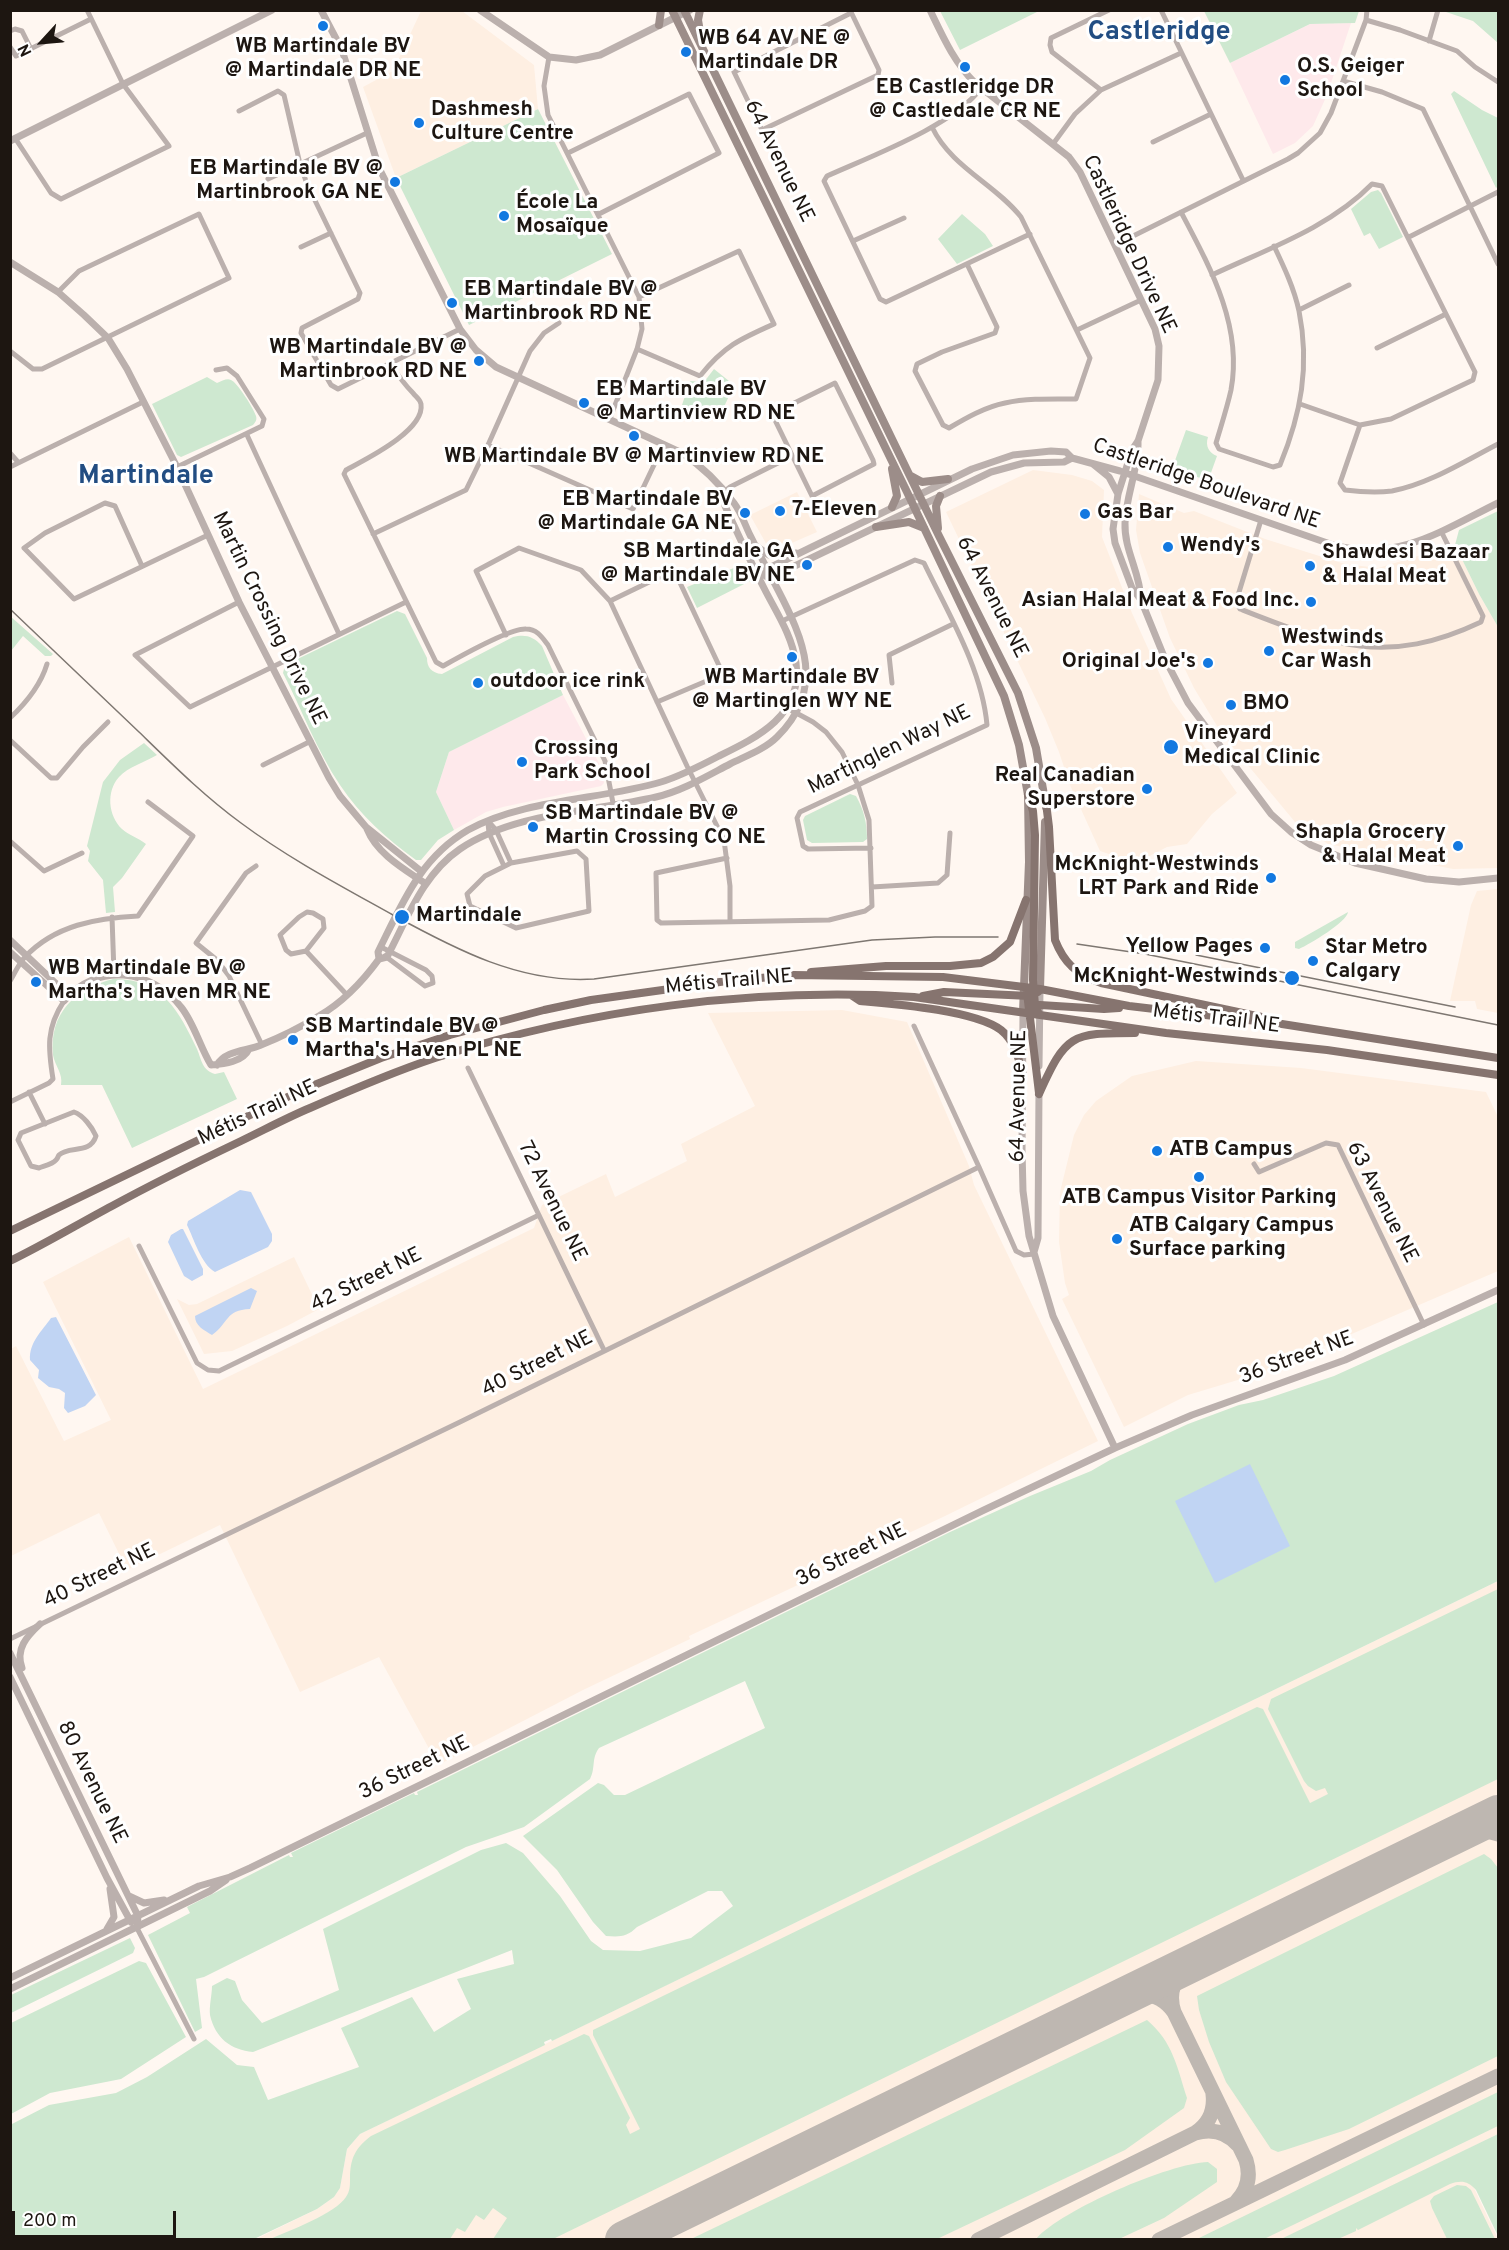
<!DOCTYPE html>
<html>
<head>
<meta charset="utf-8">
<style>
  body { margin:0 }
  #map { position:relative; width:1509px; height:2250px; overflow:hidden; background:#fff7f1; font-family:Overpass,sans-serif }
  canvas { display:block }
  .frame { position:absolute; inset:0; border:12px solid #1d1611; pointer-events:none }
  .north { position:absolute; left:12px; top:12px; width:60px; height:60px; -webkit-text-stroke:4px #fff; paint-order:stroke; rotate:244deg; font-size:16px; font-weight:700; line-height:24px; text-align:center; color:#1d1611 }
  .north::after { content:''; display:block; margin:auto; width:21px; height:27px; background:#1d1611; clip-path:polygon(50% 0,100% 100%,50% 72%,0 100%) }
  .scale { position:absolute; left:12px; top:2211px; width:164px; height:27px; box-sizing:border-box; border:3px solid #1d1611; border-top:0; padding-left:8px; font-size:18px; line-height:21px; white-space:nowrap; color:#1d1611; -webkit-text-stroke:4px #fff; paint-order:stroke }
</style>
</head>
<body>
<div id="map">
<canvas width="1509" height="2250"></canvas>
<div class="frame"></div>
<div class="north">N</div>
<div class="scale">200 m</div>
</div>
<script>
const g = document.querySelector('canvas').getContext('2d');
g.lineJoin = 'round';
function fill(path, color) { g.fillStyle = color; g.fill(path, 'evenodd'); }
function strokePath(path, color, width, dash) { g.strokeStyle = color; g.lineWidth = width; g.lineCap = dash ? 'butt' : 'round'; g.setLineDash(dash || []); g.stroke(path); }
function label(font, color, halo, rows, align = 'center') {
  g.font = font + ' Overpass,sans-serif'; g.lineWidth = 6; g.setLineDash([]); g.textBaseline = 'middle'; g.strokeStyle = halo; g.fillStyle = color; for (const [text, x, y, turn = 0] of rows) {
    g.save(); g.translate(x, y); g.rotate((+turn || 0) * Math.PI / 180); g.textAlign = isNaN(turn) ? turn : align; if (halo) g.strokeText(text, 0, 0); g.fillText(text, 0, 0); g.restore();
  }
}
fill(new Path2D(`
  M421,11h41l72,54 4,44 -142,69 -33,-91 30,-16z
  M1033,470l39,5 20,6 12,9 -2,47 30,76 39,86 66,94 -25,21 -25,30 -20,3 -31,16 -36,-12 -30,-66 -11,-33 -14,-34 -99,-206z
  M797,492l20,40 -39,17 -10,-2 -18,-32z
  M1139,494l45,19 10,-2 71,28 80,25 33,4 77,-23 24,49 19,33v241l-45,1 -125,-25 -33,-22 -73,-88 -28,-46 -24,-50 -30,-85 -4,-23z
  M1498,889v124l-21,-4 -2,-8h-25l21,-96 6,-14z
  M842,1010l65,12 62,144 5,19 124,256 -155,76 -254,119 1,3 -107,51 -145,75 -59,-108 -79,35 -80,-167 -93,45 -28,-57 -88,43v-207l5,-3 48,95 47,-21 -68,-138 86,-45 74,152 331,-161 8,-23 64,-31 9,23 72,-36 -6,-17 74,-38 -47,-93z
  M1196,1061l105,7 185,24 12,25v154l-237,102 -73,22 -64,32 -62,-128 7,-4 -4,-12 -6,-41 1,-50 14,-57 10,-20 12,-14 36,-25z
  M294,1257l25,52 -32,17 -55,25 -28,3 -27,-55 12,6 8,-1z
  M1498,1581v553l-40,20 40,85 -1244,1 63,-31 17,-12 6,-9 7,-39 13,-15z`), '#feefe2');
fill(new Path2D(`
  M1351,23l-24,72 -14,31 -18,17 -22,11 -43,-91 80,-39z
  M563,695l37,70 4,18 -3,3 -98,21 -17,5 -32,18 -18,-38 13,-40z`), '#fee9eb');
fill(new Path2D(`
  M940,11h99l-79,39z
  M1204,11h155l-4,12 -45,1 -80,39z
  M1443,11h55v32l-25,-22z
  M1454,91l28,19 16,8v68l-2,2 -45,-94z
  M538,109l74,145 -143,71 -73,-147z
  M1378,190l3,3 22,44 -24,12 -9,-16 -6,3 -13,-27 20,-17z
  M962,214l23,20 8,12 -36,18 -19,-25z
  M714,369l20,16 -16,35 -36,-15 8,-24 14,1z
  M207,377l10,6c5,-2 10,-5 14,-3 6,2 23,29 25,36 1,4 0,5 -3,9l-72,32 -4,-2 -25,-51z
  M1186,430l22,7c-3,9 1,16 9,19l-9,25 -32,-12 -3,-3z
  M1498,511v116l-19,-33 -24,-49 4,-15z
  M746,563l8,16 -57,29 -10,-21z
  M397,611l8,3 22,44c0,9 4,15 15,16l71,-37c12,-3 20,-1 29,9l21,49 -114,57 -13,40 18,38 -16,10 -17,20h-5c-29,-21 -56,-45 -76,-75 -23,-34 -38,-75 -57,-112l2,-8z
  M10,616l43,38 -2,2h-6l-22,-20 -12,15z
  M144,743l13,12c-12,7 -29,12 -38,22 -13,14 -11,39 3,52 6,6 17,9 24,15l-24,34 -9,9 2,25 -9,1 -3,-33 -15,-19 2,-10 -3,-5 16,-64 17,-22z
  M850,794l6,2c8,14 11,27 11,43l-4,3 -51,1 -5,-3 -4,-20 2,-4z
  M1348,912c-1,10 -38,32 -49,37l-4,-1v-6z
  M113,979c49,-1 66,32 84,70 5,12 5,21 18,25l9,-2 13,27 -105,49 -30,-63h-41c2,-12 -6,-19 -8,-30 -4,-42 22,-66 60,-76z
  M1498,1302v279l-946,460 -1,-2 -7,3 1,3 -185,89 -13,15 -7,39 -6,9 -17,12 -63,30h-243l-1,-114 39,-20 67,-12 31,-16 59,-38 31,26 17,2 14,33 91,-33 -18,-39 71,-31 22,35 37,-23 -14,-30 57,-15 -2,-14 -259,102c-22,-2 -38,-14 -43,-37 -1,-9 2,-20 2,-29l15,-8 8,3 7,19 20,23 77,-33 -16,-61 158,-79 25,-7 17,10 37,43 31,45 12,9 37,1 51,-13 42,-32 -11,-15h-14l-71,36c-10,10 -17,10 -31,9l-13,-14 -36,-52 -34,-34 75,-53 6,2 10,10h11l140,-67 -20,-47 -146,67c-8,11 -3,19 -9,31l-66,48 -58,20 -262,130 -8,2 6,49 -7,4 -47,-97 42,-22 -3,-6 102,-52 1,2h3l-2,-4 123,-60 1,2h3l-1,-3 533,-260 80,-36 61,-25 19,-11 78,-36 51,-19 24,-5 71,-24z
  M1498,1589v190l-945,460h-60l14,-21 -14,-10 -9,12 -8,-5 -11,17 -8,-4 -7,11h-180c19,-8 66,-26 76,-42 4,-6 4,-11 4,-18 0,-20 5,-31 21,-43l213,-102 5,2 41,82 -4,7 4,9 10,-5 -47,-94v-5l664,-323 6,2 47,94 18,-9 -3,-6 -9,3 -8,-5 -4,-5 -36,-72 3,-10z
  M1484,1854l7,5 7,9v188l-149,73 -64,21 -7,2 -7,-3 -45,-67 -17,-40 -10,-32 -2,-14z
  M130,1938l5,10 -2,5 -122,60v-18z
  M139,1961l7,2 40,74 -65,42 -71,14 -39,21v-91z
  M1147,2020c26,22 30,47 40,78l-3,10 -59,42 -188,89h-246z
  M1498,2092v34l-234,113h-67z
  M1498,2134v102l-22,-46c-8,-9 -15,-10 -26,-6l-92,46 -2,-2v3l-18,8h-57z
  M1208,2162l9,7v13l-53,36 -45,21h-83c25,-29 134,-76 172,-77z
  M1457,2185l9,1 5,4 24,49h-48l-15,-31 -2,-7 4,-5z`), '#cee8d0');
fill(new Path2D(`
  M240,1190l11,2 21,42v7l-4,6 -53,25c-14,-8 -21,-33 -28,-47l1,-4z
  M181,1229h2l20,40v6l-11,6 -8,-5 -16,-34 3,-7z
  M251,1288l6,3 -7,18c-25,1 -21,14 -38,26 -8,-5 -17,-9 -17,-19z
  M56,1317l40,78 -11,11 -17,7 -4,-5 1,-15 -6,-4 -10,-2 -11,-9 1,-8 -9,-10c-1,-18 12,-29 21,-42z
  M1250,1464l40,82 -75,37 -40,-82z`), '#c0d4f3');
strokePath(new Path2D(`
  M1489,1820l9,-4
  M1406,1861l63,-30 11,-2 18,5
  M1228,1948c-28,14 -67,24 -54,64l72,148c5,16 2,30 -10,42
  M1079,2021c30,-15 68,-46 95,-9
  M1195,2133c17,-5 32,-1 43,12
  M631,2240l65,-32
  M978,2240l217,-107c14,-9 20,-22 18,-39
  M1159,2240l339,-164`), '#beb7b1', 15);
strokePath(new Path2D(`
  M624,2240l874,-426`), '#beb7b1', 38);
strokePath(new Path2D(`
  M850,10l29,60 -1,5 -116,55 -28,-58 117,-59
  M1161,10l82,170
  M1366,20l34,10 57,21 18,16 23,15
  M10,31l5,-2 7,2 9,18
  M1429,41l9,-31
  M10,47l6,9 75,-37
  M549,57l-5,29 4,29 91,182 3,32 -5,20 -27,69
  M1343,81l39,11 41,17 75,155
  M981,88c-26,37 -112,69 -154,88l-3,5 56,118 6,3 144,-68
  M1101,90l-49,-38 -2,-7 1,-7 58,-28
  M239,111l39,-20 6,4 16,69 7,20 53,109 -2,6 -56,29 -1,5 30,52 7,4 122,-60
  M932,127c19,40 63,57 89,90l69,141 -14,41c-24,0 -48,-1 -71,4 -20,4 -39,15 -56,25l-6,-3 -28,-54 2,-7 25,-12 53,-19 2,-6 -30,-63
  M15,138l36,55 10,6 108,-53 -46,-62 -36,-74
  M1153,142l58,-28
  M1053,144l22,-30 26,-24 80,-37
  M568,153l121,-59 30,59 -120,61
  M268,179l99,-46
  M1181,212c29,55 62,114 50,178 -4,18 -10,36 -15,53l3,6 54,18 7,-2c21,-51 30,-99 19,-154 -5,-23 -15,-44 -25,-65
  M1409,237l89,-45
  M853,241l51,-23
  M1115,245l173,-86 10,-6 22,-20 11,-20 35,-93 1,-10
  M301,247l30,-14
  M1212,275c55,-26 117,-47 160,-91l10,2 93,186 -2,8 -82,39 -31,6 -60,-21
  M1299,310l50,-25
  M1077,330l64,-30
  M1377,348l69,-34
  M637,349l63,27c24,-30 40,-37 74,-52l-35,-73 -100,46
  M10,351l23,18h9l187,-91 -30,-64 -120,57 -21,21
  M390,363c7,11 14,21 23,30 3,4 7,6 8,11 4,27 -57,56 -75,66l-2,4 92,188 7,4c16,-9 67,-38 83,-37 11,0 16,8 22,16l57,116 8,42
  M835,383l38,77 1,4 -62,32 -40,-82z
  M1360,425l-20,58 5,7c16,2 31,3 47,1 37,-7 73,-30 106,-47
  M247,435l92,199
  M488,445l145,64 31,-65
  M10,453l8,9
  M10,467l133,-65
  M177,467l85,-41 2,-7 -27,-43 -10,-8 -11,2
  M724,492l6,-5 62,-31
  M1261,520l-25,82 4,7c92,36 146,58 241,13l2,-6 -42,-85
  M373,534l93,-44 22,-45 42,-94 14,-18 15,-10
  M142,566l-27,-60 -10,-3 -60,30 -21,15 50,51 134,-64
  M610,601l64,-31 49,104 -66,28
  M239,602l-104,53 55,52 216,-105
  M782,621l133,-61 9,3c24,50 58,106 63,162l-187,87 -3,6 6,28 5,3 63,-1
  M506,635l-30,-64 43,-23 62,22 29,31 77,165 37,74 6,46v35
  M892,683l-3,-28 64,-31
  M10,718c15,-14 31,-34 37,-54
  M10,740l41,38h6l26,-31 25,-25
  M263,765l48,-24
  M488,821l8,9 15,33
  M488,823l1,10 15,33
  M10,841l34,30 38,-18
  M577,851l9,8 3,52 -73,17 -46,-22 -3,-12 18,-18 26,-13z
  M727,858l-71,15 1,47 4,3 168,-3 36,-9 7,-5 -3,-86 -11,-35 -16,-33 -16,-20 -13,-10 -26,-14
  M256,866l-10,7 -50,70 21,17 12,16 33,69
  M872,887l66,-4 9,-8 3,-42
  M307,912l6,1 10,6 1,9 -18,23 -15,3 -5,-4 -6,-15 19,-18z
  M112,917l2,56
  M381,947l45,23 6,6 1,7 -8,3 -40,-30
  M306,951l41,44
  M10,981c5,-8 9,-18 15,-24 30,-32 72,-39 113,-41l55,-80 -45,-34
  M914,1026l65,141
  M468,1068l136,282
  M29,1092l16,32
  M10,1102l39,-19 4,-4c-5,-31 -7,-51 11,-78
  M74,1112c9,3 18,15 22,24 -6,19 -27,9 -37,19 -1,1 -1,3 -3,5 -3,4 -12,6 -17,8l-8,-2 -13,-26 3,-7z
  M1254,1164l5,8 67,-29 12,2 86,180
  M139,1246l58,117 11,7 11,1 320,-156
  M10,1639l450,-217 519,-255 37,84 8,4 10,-1
  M137,1928l57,111`), '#bbb0ad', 5);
strokePath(new Path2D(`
  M321,10l21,40 37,118 81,161 16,21 20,17 186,86c21,14 37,30 52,50 7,9 11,22 16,32 9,18 18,36 27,53 27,52 49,101 0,149 -12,12 -31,19 -47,27 -23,12 -48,27 -74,33 -64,15 -141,15 -196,52 -37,25 -53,70 -73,108l-8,2
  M480,10l69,47 27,3 24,-5 90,-45
  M930,10c13,27 24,52 45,73l94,74 11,15 75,157 4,17 -1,34 -20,61 -6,9 -14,44 -5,35 2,14 17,45 9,12 24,59 23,44 83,111 20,18 20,13 44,18 71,16 33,3 39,-4
  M10,141l262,-131
  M10,262l48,30 26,23 24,23 19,31 50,98 62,135 90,176 11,18 26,31 56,45
  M1138,441c1,27 -12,54 -13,82 -1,27 15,49 16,76
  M1093,464l16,13 9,17
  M756,546l13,9 27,-2
  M767,577l11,-3 213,-102 33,-9 40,-1 8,-4
  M759,578l14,-12 199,-97 41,-14 38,-4 15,1 6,6 48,13 216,75c64,15 107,-16 162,-43
  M367,829c10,25 37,40 59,55
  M10,940l58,55
  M10,952l54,49c32,-39 88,-32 117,6 13,16 19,40 30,58 13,-1 32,-3 38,-16
  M1023,1012l-1,138 1,41 6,45 24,80 62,132
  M217,1065c8,-15 31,-14 44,-20 20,-8 40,-18 58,-29 24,-14 44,-35 60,-57l-1,-7c24,-48 42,-94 90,-122 56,-31 132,-30 193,-48 20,-6 39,-16 58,-26 39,-19 84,-41 77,-93 -4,-28 -20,-51 -32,-75 -14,-27 -26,-54 -39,-82l-1,-14
  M1039,1066l1,-77
  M1034,1252l4,-14 1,-149
  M10,1653l128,263 -1,12
  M22,1668c-7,-19 5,-32 18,-44
  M10,1677l97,201 24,44
  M129,1896l15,7 20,-3
  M107,1929l7,-12 -4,-28
  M10,1978l189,-92 31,-9 20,-9 734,-358 131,-62 77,-33 153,-55 153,-70
  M10,1989l200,-98 16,-11`), '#bbb0ad', 7);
strokePath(new Path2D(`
  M672,10l235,482 97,204 15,49 9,50 1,67 -6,150
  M684,10l255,526 79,157 18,55 10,59
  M700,10l-2,10 3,18
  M659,25l2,-15
  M911,476l11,6 26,-3
  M892,507l5,-11 -5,-27
  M876,527l33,-5 15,6
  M938,528l-2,-22 4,-10
  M1040,989l5,-167`), '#9c8d89', 8);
strokePath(new Path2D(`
  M1028,795l5,16 2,24 -2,145 2,25 4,9
  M1046,803l3,24 6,113c9,23 22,35 46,43l170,36
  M811,972l75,-6h64l31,-3 12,-6 17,-15 16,-42
  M1027,993l12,100
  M851,995l9,6c34,3 114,9 141,29 14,11 18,30 22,45
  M923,996l21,-4 86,4 8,-4
  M1031,1007l9,-2 64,4 15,-1
  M1039,1094c27,-60 32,-61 96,-61
  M10,1231l292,-141 79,-32 69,-23 94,-25 47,-10 136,-19 66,-6 150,2 97,12 89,17 153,18 216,34
  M10,1261c35,-17 68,-37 102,-55 42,-23 85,-44 129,-65 23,-11 45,-23 69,-33 41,-18 83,-36 125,-50 154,-49 318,-71 479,-61l252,36 161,17 171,25`), '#86746f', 8);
strokePath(new Path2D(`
  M10,609c43,41 86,82 129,123 33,32 65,64 102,91 47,35 100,63 152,92 62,34 128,69 201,64l278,-39 63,-3h63
  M1077,944l68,10 353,71
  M1196,955l259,52`), '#7e7771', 1.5);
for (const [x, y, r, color] of [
  [323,26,6,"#1278e0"],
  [686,52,6,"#1278e0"],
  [965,67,6,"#1278e0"],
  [1285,80,6,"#1278e0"],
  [419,123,6,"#1278e0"],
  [395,182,6,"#1278e0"],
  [504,216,6,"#1278e0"],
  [452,303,6,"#1278e0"],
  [479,361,6,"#1278e0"],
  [584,403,6,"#1278e0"],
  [634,436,6,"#1278e0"],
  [780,511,6,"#1278e0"],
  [745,513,6,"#1278e0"],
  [1085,514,6,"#1278e0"],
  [1168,547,6,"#1278e0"],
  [807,565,6,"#1278e0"],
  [1310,566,6,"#1278e0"],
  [1311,602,6,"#1278e0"],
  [1269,651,6,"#1278e0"],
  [792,657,6,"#1278e0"],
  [1208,663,6,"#1278e0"],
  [478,683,6,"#1278e0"],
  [1231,705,6,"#1278e0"],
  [1171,747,8,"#1278e0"],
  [522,762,6,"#1278e0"],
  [1147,789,6,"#1278e0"],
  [533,827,6,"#1278e0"],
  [1458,846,6,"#1278e0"],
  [1271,878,6,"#1278e0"],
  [402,917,8,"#1278e0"],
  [1265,948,6,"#1278e0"],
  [1313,961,6,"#1278e0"],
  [1292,978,8,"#1278e0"],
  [36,982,6,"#1278e0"],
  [293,1040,6,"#1278e0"],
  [1157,1151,6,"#1278e0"],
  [1199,1177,6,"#1278e0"],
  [1117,1239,6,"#1278e0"]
]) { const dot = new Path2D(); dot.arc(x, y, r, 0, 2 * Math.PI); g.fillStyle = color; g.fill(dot); strokePath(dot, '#fff', 2); }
label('bold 21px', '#1d1611', '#fff', [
  ["WB 64 AV NE @",698,40],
  ["Martindale DR",698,64],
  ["WB Martindale BV",323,48,"center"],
  ["@ Martindale DR NE",323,72,"center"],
  ["O.S. Geiger",1297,68],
  ["School",1297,92],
  ["EB Castleridge DR",965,89,"center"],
  ["@ Castledale CR NE",965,113,"center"],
  ["Dashmesh",431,111],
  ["Culture Centre",431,135],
  ["EB Martindale BV @",383,170,"right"],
  ["Martinbrook GA NE",383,194,"right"],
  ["École La",516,204],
  ["Mosaïque",516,228],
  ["EB Martindale BV @",464,291],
  ["Martinbrook RD NE",464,315],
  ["WB Martindale BV @",467,349,"right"],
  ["Martinbrook RD NE",467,373,"right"],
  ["EB Martindale BV",596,391],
  ["@ Martinview RD NE",596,415],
  ["WB Martindale BV @ Martinview RD NE",634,458,"center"],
  ["EB Martindale BV",733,501,"right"],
  ["@ Martindale GA NE",733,525,"right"],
  ["7-Eleven",792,511],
  ["Gas Bar",1097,514],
  ["Wendy's",1180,547],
  ["SB Martindale GA",795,553,"right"],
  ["@ Martindale BV NE",795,577,"right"],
  ["Shawdesi Bazaar",1322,554],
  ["& Halal Meat",1322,578],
  ["Asian Halal Meat & Food Inc.",1299,602,"right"],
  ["Westwinds",1281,639],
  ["Car Wash",1281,663],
  ["Original Joe's",1196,663,"right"],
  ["WB Martindale BV",792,679,"center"],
  ["@ Martinglen WY NE",792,703,"center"],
  ["outdoor ice rink",490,683],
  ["BMO",1243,705],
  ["Vineyard",1184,735],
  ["Medical Clinic",1184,759],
  ["Crossing",534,750],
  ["Park School",534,774],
  ["Real Canadian",1135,777,"right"],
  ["Superstore",1135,801,"right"],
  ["SB Martindale BV @",545,815],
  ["Martin Crossing CO NE",545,839],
  ["Shapla Grocery",1446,834,"right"],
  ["& Halal Meat",1446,858,"right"],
  ["McKnight-Westwinds",1259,866,"right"],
  ["LRT Park and Ride",1259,890,"right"],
  ["Martindale",416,917],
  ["Yellow Pages",1253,948,"right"],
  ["Star Metro",1325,949],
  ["Calgary",1325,973],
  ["WB Martindale BV @",48,970],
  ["Martha's Haven MR NE",48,994],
  ["McKnight-Westwinds",1278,978,"right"],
  ["SB Martindale BV @",305,1028],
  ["Martha's Haven PL NE",305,1052],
  ["ATB Campus",1169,1151],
  ["ATB Campus Visitor Parking",1199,1199,"center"],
  ["ATB Calgary Campus",1129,1227],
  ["Surface parking",1129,1251]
], 'left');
label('21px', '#1d1611', '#fff', [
  ["64 Avenue NE",778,162,64],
  ["Castleridge Drive NE",1128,245,65],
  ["Castleridge Boulevard NE",1206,485,19],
  ["64 Avenue NE",991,598,63],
  ["Martin Crossing Drive NE",268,619,64],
  ["Martinglen Way NE",890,751,-26],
  ["Métis Trail NE",729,983,-5],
  ["Métis Trail NE",1216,1020,7],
  ["64 Avenue NE",1020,1096,-89],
  ["Métis Trail NE",258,1114,-25],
  ["72 Avenue NE",551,1202,64],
  ["63 Avenue NE",1381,1203,63],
  ["42 Street NE",367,1281,-26],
  ["36 Street NE",1297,1359,-20],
  ["40 Street NE",538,1365,-27],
  ["36 Street NE",852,1556,-26],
  ["40 Street NE",100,1577,-26],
  ["36 Street NE",415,1769,-26],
  ["80 Avenue NE",91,1783,64]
]);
label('bold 27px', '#224d82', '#fff', [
  ["Castleridge",1159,34],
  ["Martindale",146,478]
]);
</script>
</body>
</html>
